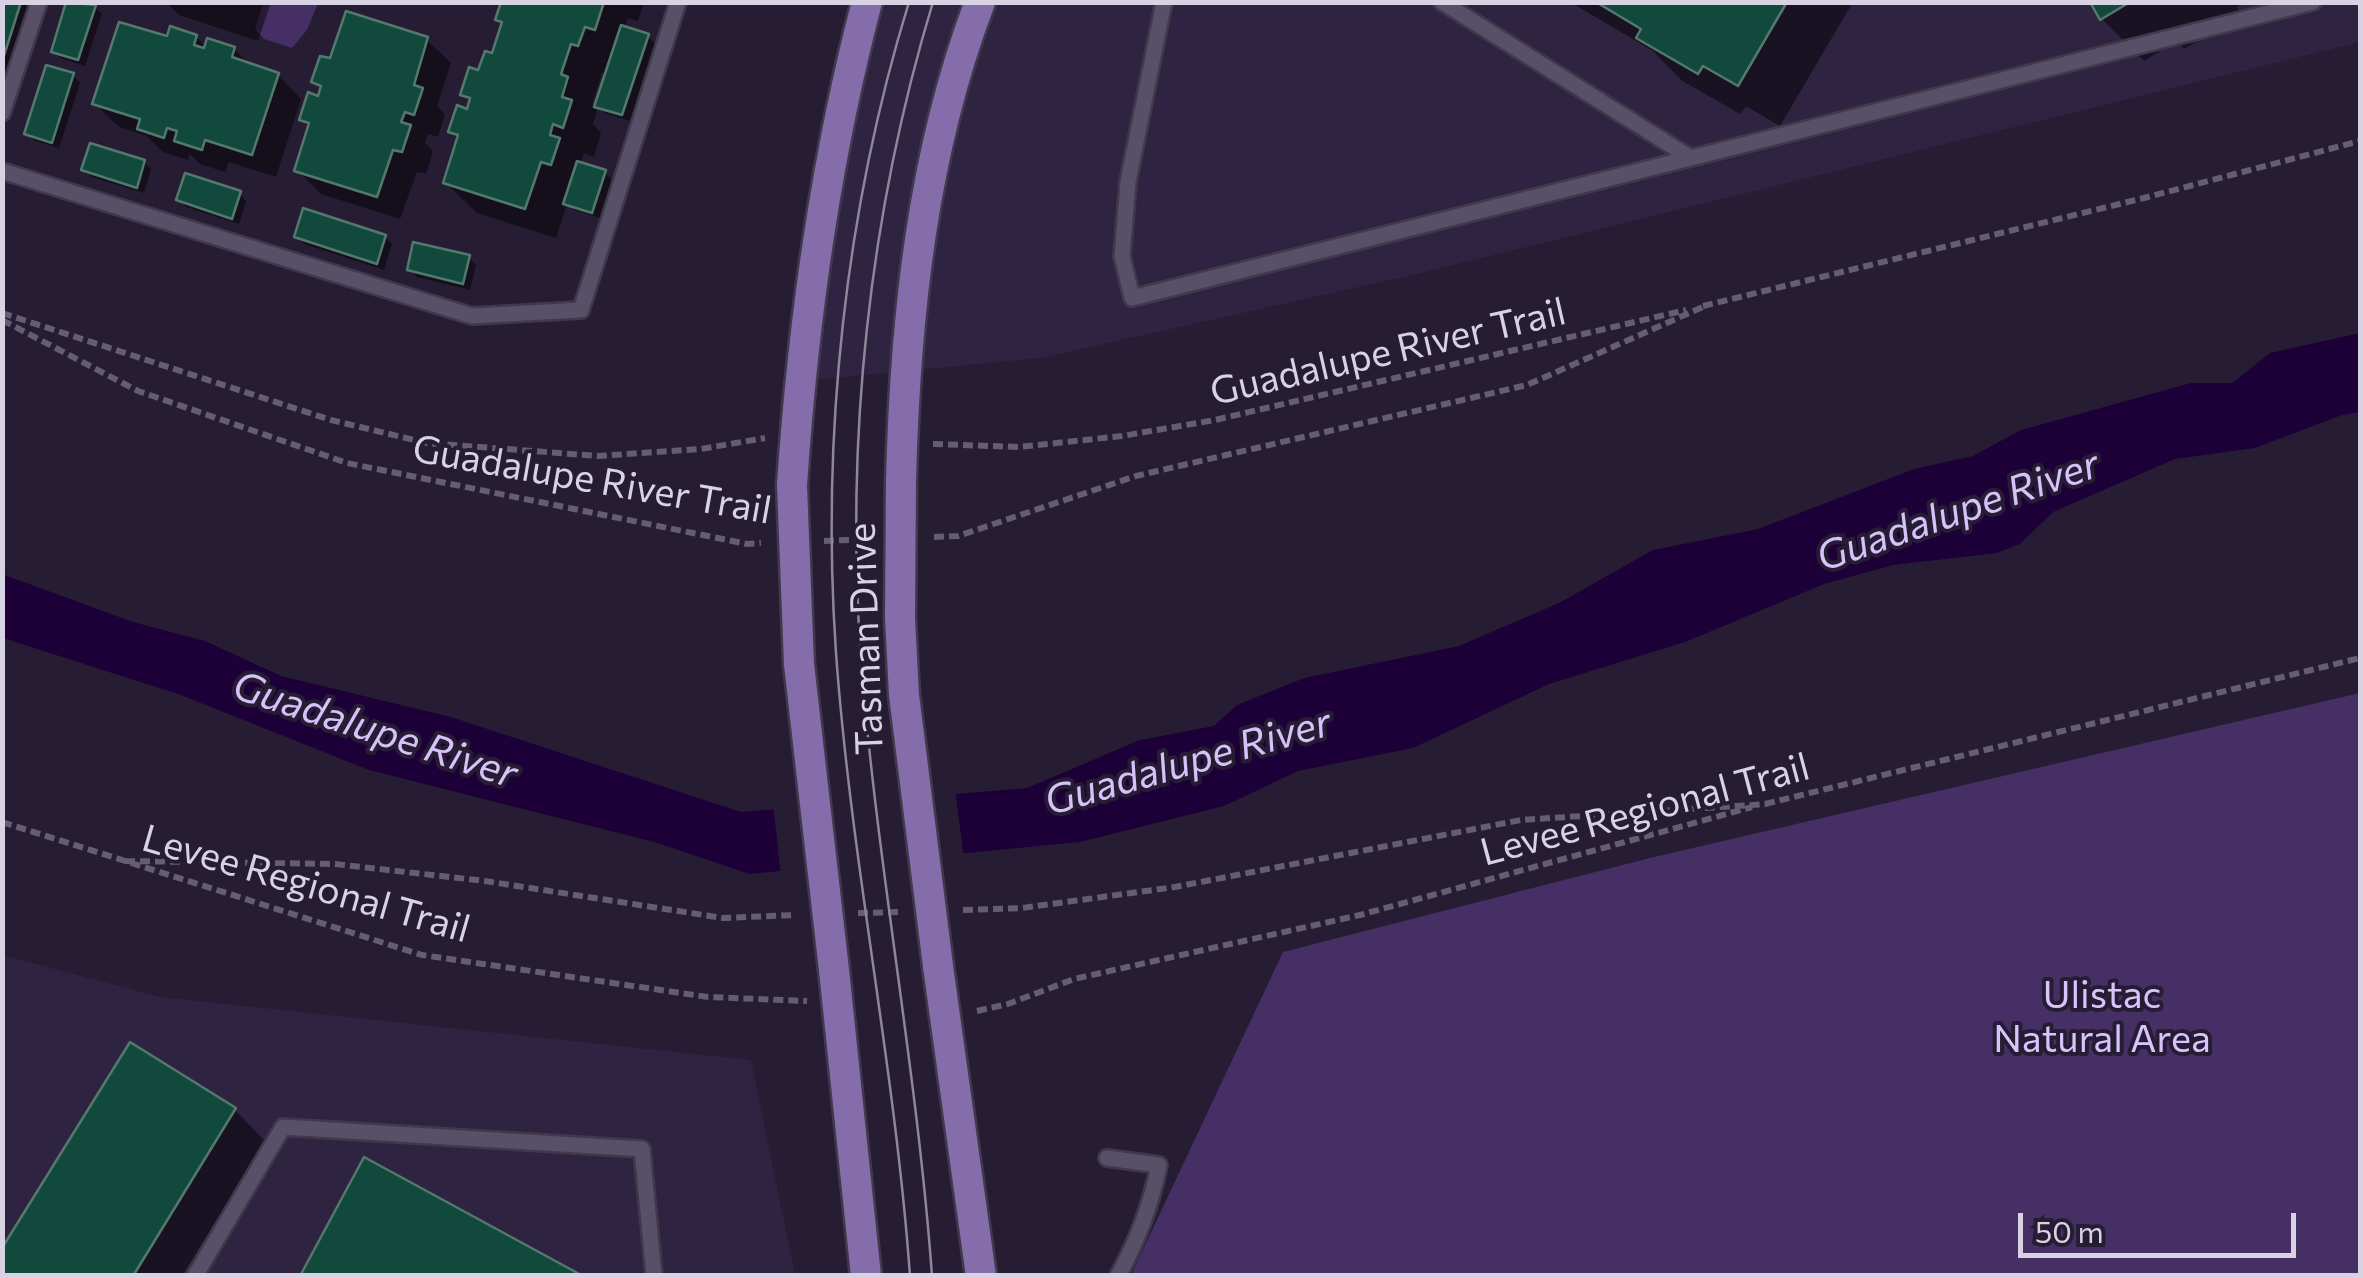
<!DOCTYPE html>
<html>
<head>
<meta charset="utf-8">
<style>
  body { margin:0 }
  #map { position:relative; width:2363px; height:1278px; overflow:hidden; background:#261d34; font-family:Commissioner,sans-serif }
  canvas { display:block }
  .frame { position:absolute; inset:0; border:5px solid #d8d3e2; pointer-events:none }
  .scale { position:absolute; left:2018px; top:1213px; width:278px; height:45px; box-sizing:border-box; border:5px solid #d8d3e2; border-top:0; padding-left:12px; font-size:30px; line-height:35px; white-space:nowrap; color:#d8d3e2; -webkit-text-stroke:8px #261d34; paint-order:stroke }
</style>
</head>
<body>
<div id="map">
<canvas width="2363" height="1278"></canvas>
<div class="frame"></div>
<div class="scale">50 m</div>
</div>
<script>
const g = document.querySelector('canvas').getContext('2d');
g.lineJoin = 'round';
function fill(path, color) { g.fillStyle = color; g.fill(path, 'evenodd'); }
function strokePath(path, color, width, dash) { g.strokeStyle = color; g.lineWidth = width; g.lineCap = dash ? 'butt' : 'round'; g.setLineDash(dash || []); g.stroke(path); }
function label(font, color, halo, rows, align = 'center') {
  g.font = font + ' Commissioner,sans-serif'; g.lineWidth = 8; g.setLineDash([]); g.textBaseline = 'middle'; g.strokeStyle = halo; g.fillStyle = color; for (const [text, x, y, turn = 0] of rows) {
    g.save(); g.translate(x, y); g.rotate((+turn || 0) * Math.PI / 180); g.textAlign = isNaN(turn) ? turn : align; if (halo) g.strokeText(text, 0, 0); g.fillText(text, 0, 0); g.restore();
  }
}
fill(new Path2D(`
  M874,3h1486v39l-943,232 -376,84 -239,23z
  M2,955l158,42 591,63 44,215h-792z`), '#2e2340');
fill(new Path2D(`
  M263,3v-1l55,1 -11,27 -15,18 -28,-9 -9,-10z
  M2360,693v582h-1229l152,-323 367,-94z`), '#462f65');
fill(new Path2D(`
  M2360,333v79l-18,3 -87,33 -80,11 -122,53 -33,32 -23,9 -104,12 -69,19 -139,58 -136,42 -136,64 -115,23 -74,35 -144,36 -331,32 -91,-31 -289,-73 -188,-75 -178,-57 -1,-64 131,48 72,19 76,35 170,41 290,95 286,-24 113,-48 74,-14 23,-21 67,-27 155,-32 100,-43 94,-53 105,-21 156,-60 59,-13 48,-26 170,-47h41l38,-30z`), '#1c0037');
fill(new Path2D(`
  M955,789l9,70 -183,17 -8,-72z`), '#261d34');
fill(new Path2D(`
  M2,2h28l-28,88z
  M69,2l25,5 8,7 -17,52 -24,-8 -8,-7z
  M166,2h105l-13,39 -79,-26z
  M501,2h143l-6,19 -10,-3 -3,9 22,9 8,7 -25,78 -26,-8 -6,-6 -5,17 8,9 -7,24 -10,-4 -3,9 23,10 8,8 -12,38 -26,-8 -7,-6 -11,34 -79,-25 -31,-30 13,-43 -8,-9 17,-19 3,-10 -8,-8 31,-38 10,-31 -6,-6zM602,73l5,2 -11,34 -4,-5z
  M1570,2h283l-73,124 -34,-20 -6,8 -59,-34 -28,-29z
  M2092,2h153l-8,5 5,9 -58,33 -7,-8 -33,20 -42,-42z
  M196,37l11,11 27,1 17,17 27,9 23,24 -25,78 -47,-15 -4,10 -25,-8 -10,-10 -2,6 -25,-8 -16,-16 -28,-9 -24,-23 74,-65z
  M427,40l24,23 -14,43 8,8 -7,23 -10,-3 -3,9 8,8 -7,23 -9,-2 -17,47 -79,-25 -24,-24 13,-43 -8,-8 18,-20 3,-9 -9,-8 17,-20z
  M73,75l7,8 -21,65 -24,-7 -8,-7z
  M144,162l7,7 -7,24 -52,-16 -8,-8z
  M239,193l7,8 -7,23 -53,-17 -7,-7z
  M297,236l88,1 7,7 -8,26 -80,-26z
  M468,258l8,7 -6,25 -53,-13 -8,-7z
  M130,1046l105,64 30,31 -83,135h-180z`), '#0007');
const building = new Path2D(`
  M2,2h19l-19,60z
  M66,2l30,3 -18,55 -27,-8z
  M501,2h103l-9,28 -10,-3 -7,19 -7,-2 -10,30 7,3 -6,20 10,3 -9,28 -10,-4 -3,11 10,3 -9,27 -10,-3 -16,47 -82,-26 15,-48 -10,-3 9,-27 10,4 3,-11 -10,-3 9,-28 9,3 7,-19 7,2 10,-31 -7,-2z
  M1596,2h191l-49,84 -35,-20 -5,8 -62,-36 5,-9z
  M2090,2h40l-30,18z
  M346,11l82,26 -14,48 9,3 -9,27 -9,-3 -4,10 10,3 -9,27 -9,-2 -16,47 -83,-26 15,-48 -10,-3 9,-28 10,4 3,-10 -10,-4 9,-26 10,2z
  M119,22l48,14 3,-10 27,9 -3,10 10,3 3,-10 28,9 -3,10 47,16 -27,82 -47,-15 -3,10 -28,-9 3,-10 -10,-3 -3,10 -27,-9 3,-10 -48,-15z
  M621,25l28,9 -27,81 -28,-8z
  M46,65l28,8 -22,70 -28,-9z
  M90,143l55,17 -8,28 -56,-18z
  M577,161l29,9 -14,43 -29,-9z
  M185,173l56,18 -9,28 -56,-19z
  M303,208l83,27 -9,29 -83,-27z
  M413,242l57,13 -7,29 -56,-14z
  M130,1042l106,66 -103,168h-131v-28z
  M364,1157l219,119h-283z`);
fill(building, '#114a3c');
strokePath(building, '#55786d', 2.5);
const service = new Path2D(`
  M1164,2l-36,180 -6,74 10,42 1181,-296
  M1442,2l249,156
  M2,113l37,-111
  M2,171l470,145 109,-6 97,-308
  M1107,1158l52,7c-8,40 -21,75 -41,111
  M195,1276l88,-149 359,22 12,127`);
const primary = new Path2D(`
  M901,481c4,-161 21,-327 79,-479
  M792,485c11,-163 33,-324 75,-483
  M938,966l43,310
  M834,970l32,306`);
strokePath(service, '#40384b', 20);
strokePath(primary, '#40384b', 35);
strokePath(new Path2D(`
  M1703,306l441,-108 216,-57
  M2,313l329,107 96,23 171,13 103,-7 64,-11
  M2,320l136,71 209,72 400,81 14,-1
  M933,444l86,3 103,-11 93,-16 471,-110
  M934,537l24,-1 178,-60 391,-91 178,-79
  M824,541l47,-2
  M1765,804l595,-146
  M2,822l420,133 286,42 99,4
  M125,861l210,3 150,17 238,37 72,-3
  M963,910l59,-2 153,-21 346,-67 246,-16
  M858,913l42,-1
  M977,1011l31,-7 66,-25 286,-64 392,-108`), '#655d71', 6, [10, 5]);
strokePath(service, '#584f69', 15);
strokePath(primary, '#856cab', 30);
strokePath(new Path2D(`
  M909,2c-64,208 -88,434 -73,651 15,208 59,414 74,623
  M932,1276c-15,-207 -55,-410 -71,-616 -16,-220 8,-447 72,-658`), '#8d8799', 2.5);
const primaryBridge = new Path2D(`
  M901,481l-1,137 4,77 34,271
  M792,485l7,179 35,306`);
strokePath(primaryBridge, '#40384b', 35, []);
strokePath(primaryBridge, '#856cab', 30);
label('38px', '#d8d3e2', '#261d34', [
  ["Guadalupe River Trail",1388,352,-13],
  ["Guadalupe River Trail",592,480,10],
  ["Tasman Drive",866,639,-92],
  ["Levee Regional Trail",1645,810,-15],
  ["Levee Regional Trail",306,884,16]
]);
label('38px', '#d8c3fc', '#261d34', [
  ["Ulistac",2102,995],
  ["Natural Area",2102,1039]
]);
label('italic 40px', '#d6c1f9', '#261d34', [
  ["Guadalupe River",1958,511,-19],
  ["Guadalupe River",375,730,18],
  ["Guadalupe River",1188,762,-16]
]);
</script>
</body>
</html>
